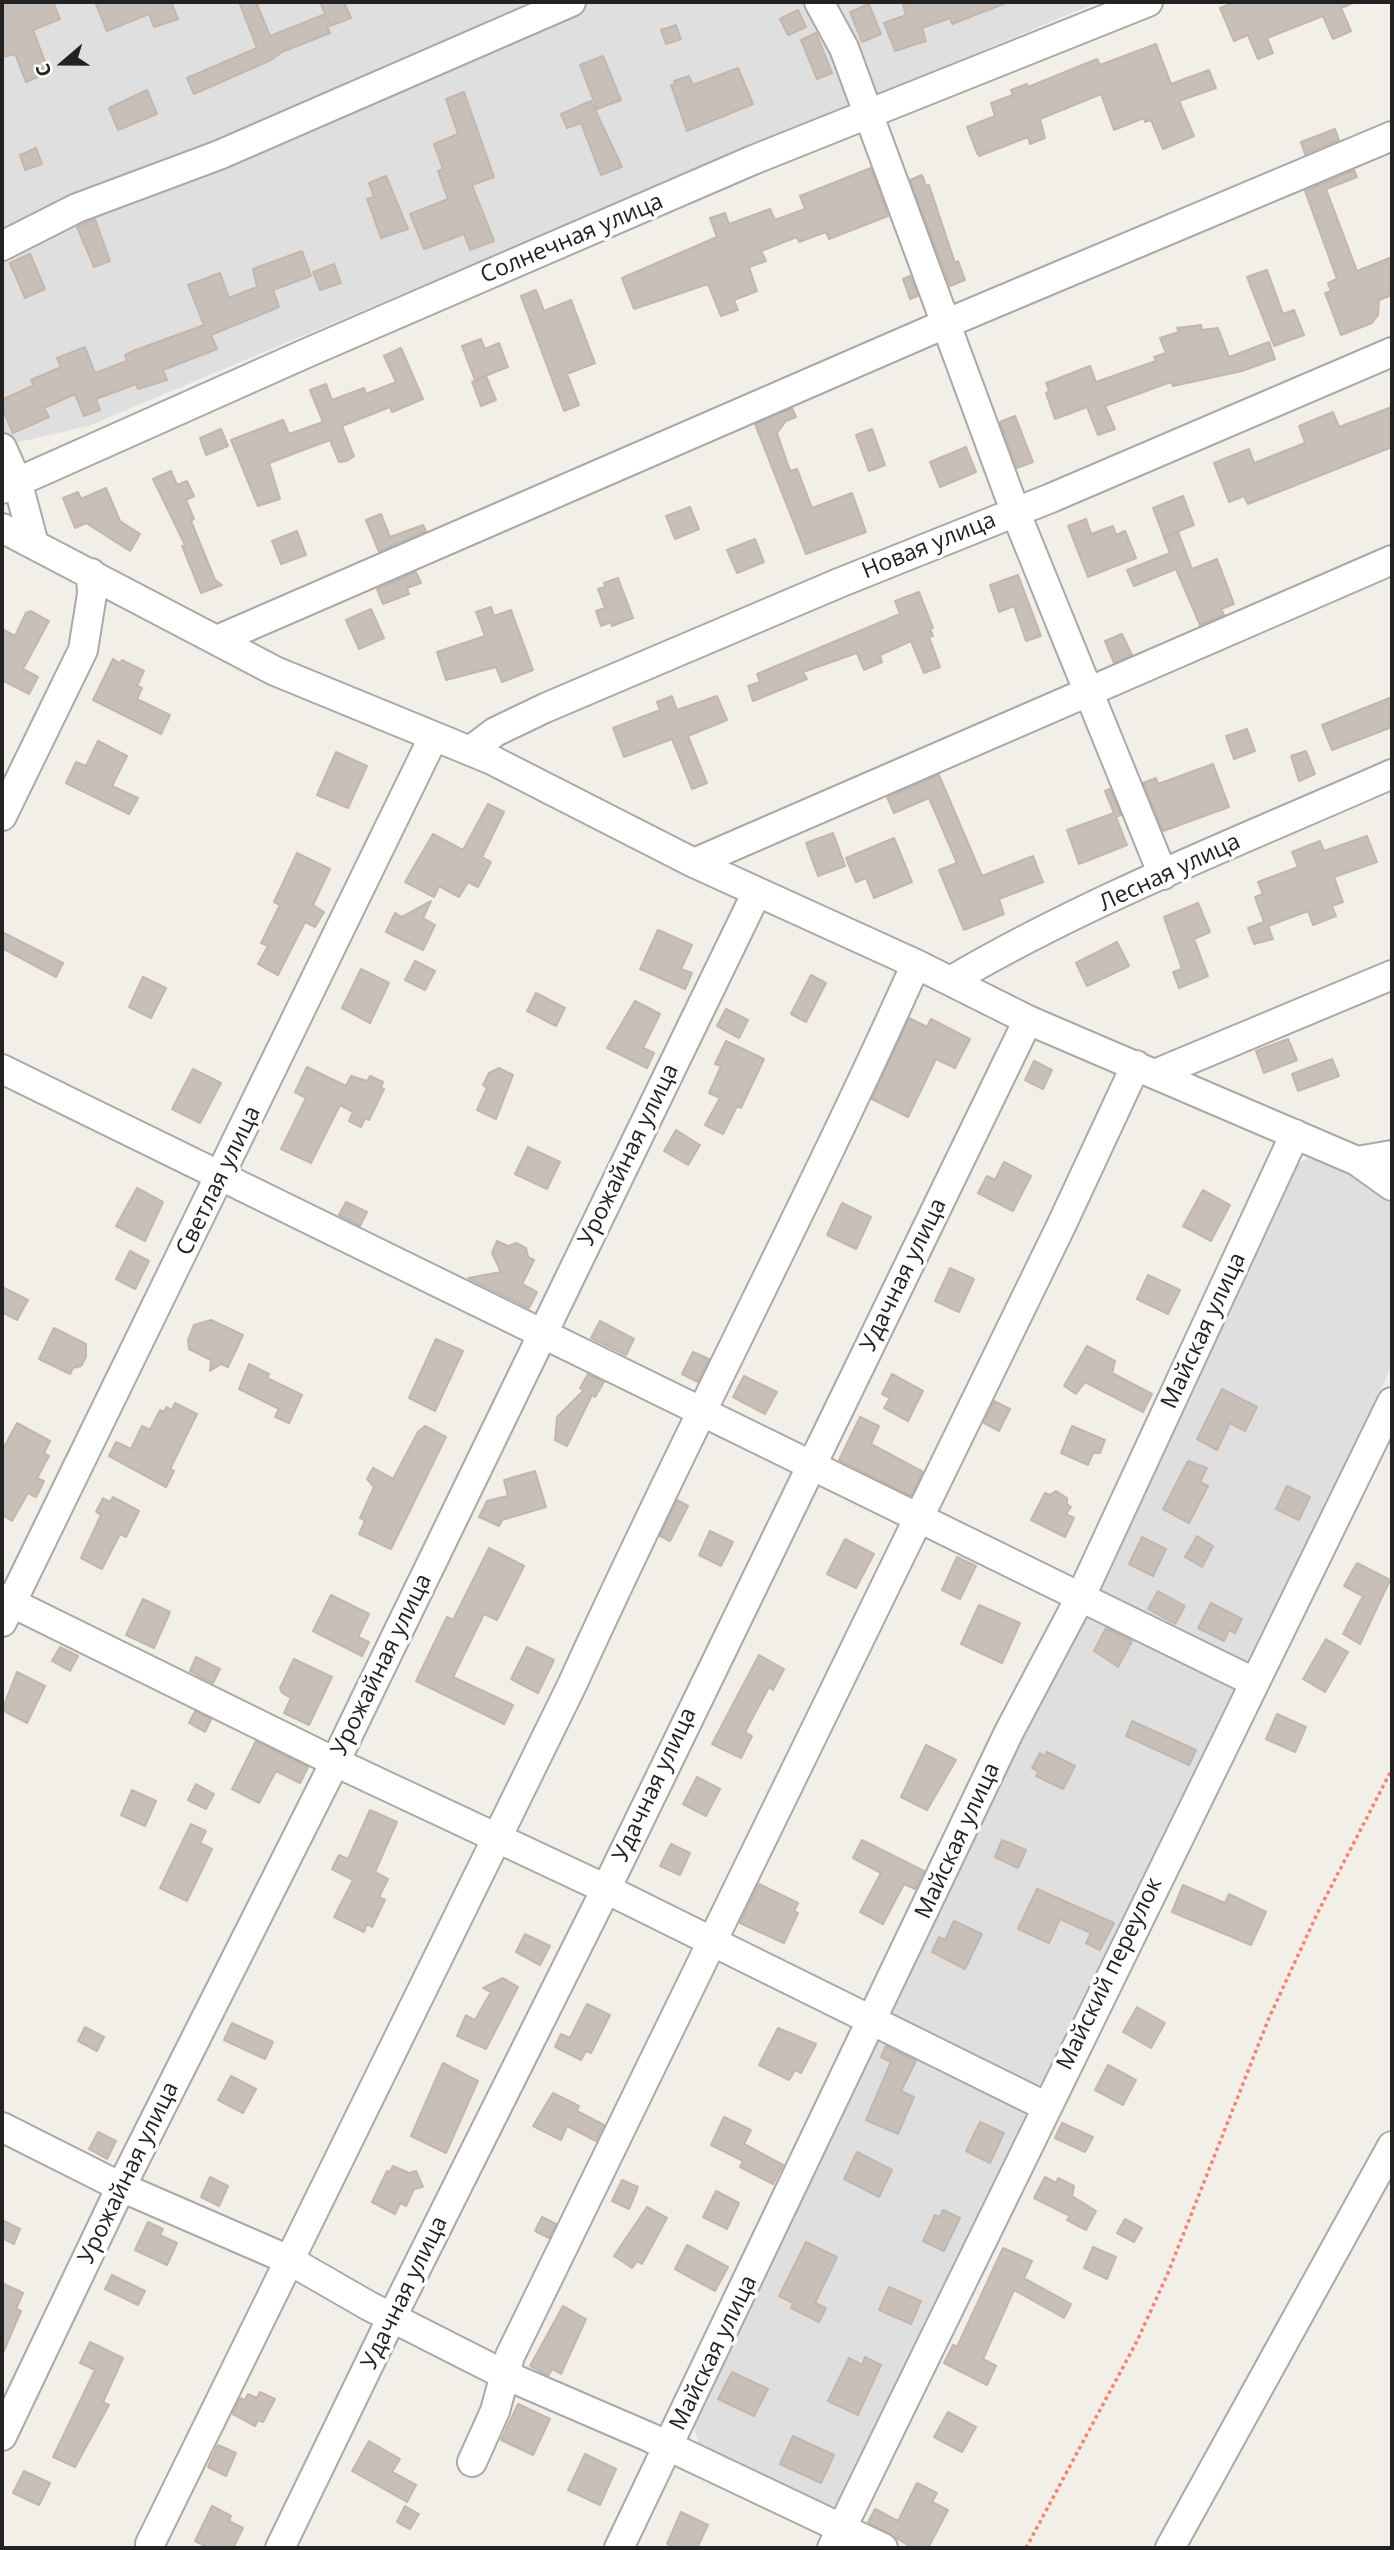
<!DOCTYPE html>
<html>
<head>
<meta charset="utf-8">
<style>
  body { margin:0 }
  #map { position:relative; width:1394px; height:2550px; overflow:hidden; background:#f2efe9; font-family:"Open Sans",sans-serif }
  canvas { display:block }
  .frame { position:absolute; inset:0; border:4px solid #222; pointer-events:none }
  .north { position:absolute; left:28px; top:28px; width:70px; height:70px; -webkit-text-stroke:5px #fff; paint-order:stroke; rotate:250deg; font-size:19px; font-weight:700; line-height:28px; text-align:center; color:#222 }
  .north::after { content:''; display:block; margin:auto; width:24px; height:32px; background:#222; clip-path:polygon(50% 0,100% 100%,50% 72%,0 100%) }
</style>
</head>
<body>
<div id="map">
<canvas width="1394" height="2550"></canvas>
<div class="frame"></div>
<div class="north">С</div>
</div>
<script>
const g = document.querySelector('canvas').getContext('2d');
g.lineJoin = 'round';
function fill(path, color) { g.fillStyle = color; g.fill(path, 'evenodd'); }
function strokePath(path, color, width, dash) { g.strokeStyle = color; g.lineWidth = width; g.lineCap = dash ? 'butt' : 'round'; g.setLineDash(dash || []); g.stroke(path); }
function label(font, color, halo, rows, align = 'center') {
  g.font = font + ' "Open Sans",sans-serif'; g.lineWidth = 7; g.setLineDash([]); g.textBaseline = 'middle'; g.strokeStyle = halo; g.fillStyle = color; for (const [text, x, y, turn = 0] of rows) {
    g.save(); g.translate(x, y); g.rotate((+turn || 0) * Math.PI / 180); g.textAlign = isNaN(turn) ? turn : align; if (halo) g.strokeText(text, 0, 0); g.fillText(text, 0, 0); g.restore();
  }
}
fill(new Path2D(`
  M2,2h1096l-1010,424 -86,20z
  M1313,1156l79,39v170l-137,298 -14,5 -134,-68 -10,-18 197,-417z
  M1098,1607l143,84 -196,394 -14,4 -135,-65 -6,-17 191,-397z
  M879,2035l153,76 -192,393 -16,3 -123,-57 -9,-29z`), '#e0dfdf');
const building = new Path2D(`
  M15,2h38l7,17 -27,11 16,42 -23,10 -11,-28 -13,3v-50z
  M95,2h82l-5,2 6,15 -24,8 -5,-13 -42,17z
  M239,2h17l14,34 53,-21 7,18 -48,19 -11,8 -77,34 -7,-16 70,-30z
  M320,2h24l7,16 -21,8z
  M913,2h93v1l-54,21 -2,-6 -28,10 4,13 -31,10 -11,-28 22,-8 -3,-10z
  M1235,2h120l-14,6 10,23 -18,8 -10,-23 -56,22 6,15 -15,6 -10,-24 -14,6 -14,-33z
  M869,4l12,30 -19,8 -12,-30z
  M798,10l8,17 -18,8 -8,-16z
  M676,25l5,14 -15,5 -5,-14z
  M816,33l16,40 -15,6 -16,-39z
  M1156,44l15,40 38,-14 7,18 -37,13 15,35 -31,13 -12,-29 -6,2 -1,-4 -30,12 -13,-36 -61,25 5,19 -15,6 -2,-7 -49,19 -2,-3 -10,-26 28,-11 -4,-13 22,-8 -2,-5 16,-6 1,3 69,-28 3,6z
  M603,56l18,44 -24,9 -17,-44z
  M738,68l15,36 -66,27 -16,-46 4,-1 -1,-3 15,-5 4,9z
  M147,90l10,24 -39,16 -9,-22z
  M464,92l30,85 -22,8 22,56 -24,9 -6,-16 -40,15 -14,-35 38,-15 -10,-28 5,-2 -9,-25 24,-10 -12,-35z
  M591,101l31,66 -21,8 -20,-52 -14,5 -6,-14z
  M1335,129l4,11 -34,14 -4,-12z
  M36,148l6,16 -17,6 -5,-15z
  M871,168l17,48 -59,23 -3,-7 -27,10 -2,-5 -36,14 5,10 -17,6 8,24 -23,9 4,10 -17,6 -13,-32 -74,25 -12,-31 95,-41 -7,-19 15,-5 4,11 41,-15 5,11 30,-11 -5,-13z
  M1354,170l3,7 -31,12 31,82 35,-14v38l-13,5 -1,15 -6,8 -31,12 -16,-42 6,-2 -3,-8 9,-4 -32,-88z
  M922,175l4,11 3,-1 26,78 3,-2 7,19 -15,6 -40,-106z
  M386,176l22,53 -27,9 -14,-39 7,-2 -5,-14z
  M95,219l15,42 -16,6 -17,-40z
  M302,251l9,25 -38,14 6,17 -68,28 6,14 -54,21 4,10 -29,9 -2,-5 -40,15 4,11 -16,6 -9,-22 -31,14 5,9 -36,16 -11,-25v-8l32,-15 -3,-5 30,-13 -4,-9 28,-11 10,26 32,-12 -2,-6 8,-4 71,-26 -16,-40 32,-12 9,25 28,-11 -4,-18z
  M30,254l15,35 -20,9 -15,-35z
  M334,264l7,19 -21,7 -7,-18z
  M1267,270l16,44 11,-4 10,25 -30,11 -27,-69z
  M910,276l8,20 -8,3 -7,-20z
  M536,290l8,21 27,-11 24,63 -28,11 12,31 -15,6 -43,-115z
  M1201,325l1,5 16,-2 11,29 40,-15 6,17 -33,12 -69,15 -2,-4 -66,24 10,23 -17,6 -11,-28 -32,12 -9,-26 3,-2 -3,-8 44,-17 6,16 60,-21 -2,-4 12,-4 -6,-15 19,-6 -2,-4z
  M481,339l4,10 14,-6 9,24 -33,13 -13,-34z
  M401,348l22,51 -31,13 -2,-5 -48,19 12,30 -7,5 -8,1 -9,-22 -61,23 11,36 -22,7 -27,-66 52,-20 6,14 34,-12 -13,-32 16,-6 6,16 32,-12 2,6 30,-12 -12,-26z
  M486,376l10,24 -15,6 -9,-24z
  M1392,407v40l-144,57 -4,-8 -15,6 -15,-39 35,-14 5,14 51,-20 -6,-17 12,-5 22,-9 6,15z
  M792,408l4,9 -10,4 -9,12 13,38 7,-2 15,39 40,-15 14,39 -60,22 -51,-130z
  M1015,416l18,46 -16,6 -17,-46z
  M221,429l7,17 -22,9 -6,-17z
  M872,429l13,36 -16,6 -13,-36z
  M966,447l10,25 -36,15 -10,-25z
  M171,471l6,14 10,-4 7,15 -8,4 8,19 -3,2 24,59 7,5 -21,8 -19,-47 3,-1 -32,-66z
  M106,488l14,33 20,13 -10,17 -44,-28 -11,5 -12,-30 15,-6 3,7z
  M1183,496l11,29 -30,12 -11,-29z
  M690,507l9,22 -24,10 -9,-23z
  M381,514l9,23 33,-12 3,6 -47,21 -13,-32z
  M1086,519l5,15 22,-8 3,9 9,-4 11,27 -48,19 -20,-51z
  M297,531l9,24 -25,9 -9,-23z
  M1178,532l14,37 25,-10 17,45 -13,5 3,6 -24,10 -24,-56 -42,17 -7,-16 43,-17 -6,-15z
  M755,539l9,23 -27,11 -10,-23z
  M416,572l5,11 -14,5 2,6 -26,10 -6,-15z
  M1018,575l23,61 -15,5 -12,-35 -15,6 -9,-27z
  M618,578l15,40 -21,8 -1,-4 -10,4 -5,-15 9,-3 -7,-19 7,-2 -1,-4z
  M919,592l14,36 -3,1 3,7 -4,1 11,30 -16,6 -13,-32 -31,14 2,7 -18,8 -7,-17 -54,19 4,7 -54,22 -5,-15 12,-4 -3,-8 143,-60 -5,-13z
  M491,607l3,9 17,-6 22,60 -31,12 -6,-15 -50,13 -9,-28 48,-16 -9,-24z
  M371,609l13,29 -25,11 -13,-29z
  M31,611l18,10 -26,48 15,8 -9,17 -27,-14v-51l13,7 11,-23z
  M1122,634l10,21 -18,8 -9,-22z
  M113,659l7,4 2,-3 22,11 -7,15 5,2 -5,11 33,16 -9,19 -68,-34z
  M672,696l5,14 40,-14 10,24 -39,16 19,47 -15,6 -20,-50 -48,18 -11,-29 47,-18 -3,-8z
  M1392,697v30l-60,23 -10,-25z
  M1247,729l8,22 -21,8 -8,-23z
  M98,741l29,15 -15,30 26,12 -9,16 -63,-31 10,-21 10,4z
  M1306,751l9,23 -16,7 -8,-25z
  M336,752l31,14 -19,42 -31,-13z
  M1213,764l16,43 -66,24 -20,-48 13,-5 2,6z
  M939,775l43,101 51,-20 10,26 -44,17 5,15 -40,16 -25,-60 18,-7 -28,-65 -35,15 -7,-16z
  M1110,789l11,26 -5,2 11,28 -48,19 -12,-34 47,-17 -9,-22z
  M488,804l16,8 -22,45 9,5 -13,25 -10,-5 -9,15 -20,-11 -5,11 -29,-15 28,-48 30,16z
  M833,833l12,33 -27,10 -12,-33z
  M1367,836l10,26 -43,15 9,25 -11,4 4,10 -23,9 -5,-14 -40,15 5,13 -19,5 -6,-16 16,-6 -9,-25 8,-3 -5,-12 40,-15 -6,-15 28,-11 4,10z
  M894,838l18,44 -38,16 -8,-20 -10,4 -10,-24z
  M297,853l33,16 -17,36 11,7 -9,15 -10,-5 -27,53 -20,-11 10,-18 -7,-3 19,-38 -6,-3z
  M431,901l-8,17 12,7 -12,25 -37,-18 9,-19 7,4z
  M1198,903l12,29 -16,7 14,37 -29,12 -6,-16 9,-3 -18,-52z
  M658,930l34,15 -11,24 11,4 -7,16 -45,-20z
  M2,932l61,31 -7,14 -54,-29z
  M1117,942l12,24 -42,20 -11,-23z
  M415,961l20,10 -10,19 -20,-10z
  M361,969l28,14 -19,40 -28,-15z
  M811,975l15,8 -20,39 -15,-8z
  M143,977l23,11 -15,30 -22,-11z
  M536,993l29,15 -9,18 -29,-15z
  M635,1001l25,13 -17,34 11,5 -7,15 -40,-20z
  M726,1009l22,11 -9,18 -22,-12z
  M909,1018l18,9 4,-8 39,20 -15,29 -19,-9 -28,58 -36,-18z
  M1288,1039l9,21 -33,13 -8,-22z
  M726,1041l38,18 -23,49 -4,-2 -14,28 -18,-9 15,-27 -11,-5 12,-27 -6,-2z
  M1332,1059l7,17 -41,15 -6,-17z
  M1034,1061l18,9 -9,19 -18,-9z
  M307,1067l39,19 5,-10 16,5 3,-5 13,6 -2,6 3,1 -15,31 -4,-2 -4,9 -12,-6 4,-9 -13,-7 -29,58 -30,-14 25,-51 -11,-6z
  M499,1068l14,7 -17,44 -19,-9 10,-22 -4,-3 6,-12z
  M193,1069l28,14 -21,40 -28,-14z
  M676,1130l24,15 -12,20 -24,-14z
  M528,1147l32,15 -13,27 -32,-15z
  M1004,1162l27,14 -18,35 -35,-18 9,-17 8,4z
  M137,1188l26,14 -18,39 -29,-15z
  M1203,1190l27,15 -19,36 -28,-15z
  M346,1202l21,10 -7,14 -21,-11z
  M842,1203l29,14 -15,32 -29,-14z
  M497,1241l11,5 9,-3 9,5 2,9 6,3 -12,24 15,8 -8,16 -61,-30 33,-6 -9,-19z
  M130,1251l19,10 -14,28 -19,-10z
  M950,1268l24,11 -15,33 -24,-11z
  M1148,1275l32,15 -12,24 -31,-15z
  M2,1287l26,13 -11,20 -15,-8z
  M211,1320l32,15 -15,32 -7,-3 -11,7 1,-11 -22,-11 -1,-9 6,-15z
  M600,1321l34,18 -8,16 -35,-17z
  M54,1328l32,16v13l-5,9 -8,2 -3,6 -31,-15z
  M436,1339l27,12 -28,60 -26,-13z
  M1087,1346l28,15 -3,12 40,21 -9,18 -58,-30 -9,12 -12,-8z
  M693,1352l16,7 -11,23 -16,-8z
  M249,1364l20,10 -2,4 35,17 -13,28 -14,-6 4,-8 -40,-20z
  M588,1374l16,8 -9,15 -3,-2 -25,51 -12,-6 2,-23 27,-27 -4,-2z
  M892,1374l31,17 -15,30 -24,-13 6,-10 -8,-4z
  M744,1376l33,16 -12,22 -32,-17z
  M1222,1389l35,18 -12,24 -15,-8 -13,27 -20,-11z
  M994,1401l16,8 -11,22 -15,-8z
  M175,1403l22,11 -27,55 4,2 -8,16 -57,-31 7,-14 15,7 11,-23 8,4 10,-20 4,2 2,-5 6,3z
  M860,1417l19,9 -8,18 52,28 -12,24 -72,-36z
  M17,1423l33,18 -6,12 5,3 -12,22 7,3 -8,16 -8,-4 -16,28 -10,-6v-64z
  M425,1426l21,11 -55,112 -32,-15 6,-13 -5,-3 14,-31 -7,-8 6,-11 20,11 25,-47z
  M1072,1426l33,14 -5,13h-7l-5,12 -27,-12z
  M1188,1461l19,7 -7,14 8,4 -19,37 -26,-14z
  M535,1471l11,36 -44,13 -3,6 -20,-9 8,-16 21,-5 -4,-16z
  M1287,1486l23,11 -11,23 -23,-11z
  M1056,1491l11,7v6l4,3 -5,7 8,4 -9,19 -34,-17 14,-27 5,2z
  M113,1497l26,14 -13,26 -6,-3 -18,35 -21,-11 20,-43 -5,-3 7,-14 7,4z
  M677,1500l11,6 -18,35 -10,-5z
  M710,1531l23,11 -12,24 -22,-11z
  M1197,1536l16,10 -11,21 -17,-10z
  M1142,1537l24,12 -13,27 -24,-12z
  M845,1539l29,15 -18,34 -29,-14z
  M489,1548l35,18 -27,54 -13,-6 -31,63 60,28 -9,19 -88,-43 31,-64 6,3z
  M957,1557l19,9 -16,33 -18,-9z
  M1357,1563l33,17 -30,64 -17,-10 20,-38 -19,-10z
  M1158,1591l27,15 -10,18 -27,-15z
  M331,1595l38,19 -11,23 11,5 -7,14 -49,-25z
  M143,1599l27,13 -16,36 -28,-13z
  M1211,1603l31,16 -7,14 -6,-3 -5,11 -26,-13z
  M979,1605l41,18 -18,40 -41,-19z
  M1106,1628l26,13 -14,26 -24,-16z
  M1326,1639l22,13 -23,40 -22,-13z
  M60,1647l18,9 -8,15 -18,-10z
  M527,1647l27,13 -16,33 -27,-14z
  M759,1655l25,14 -11,21 -4,-3 -24,45 7,4 -11,22 -29,-14z
  M196,1657l24,12 -7,14 -23,-12z
  M294,1659l38,18 -23,48 -25,-12 7,-15 -9,-5 -2,-5z
  M17,1672l28,14 -18,37 -25,-13z
  M195,1711l16,8 -6,13 -16,-9z
  M1277,1714l29,13 -11,25 -29,-13z
  M1132,1721l64,29 -7,15 -63,-29z
  M256,1741l52,26 -8,16 -24,-12 -17,32 -27,-14z
  M926,1745l30,15 -29,50 -26,-13z
  M1047,1752l28,14 -12,23 -27,-13 2,-5 -6,-3 8,-15 5,3z
  M697,1777l23,12 -14,27 -23,-12z
  M196,1784l18,10 -8,15 -18,-9z
  M132,1790l24,11 -11,25 -24,-11z
  M370,1810l27,12 -22,50 13,7 -9,18 6,3 -13,27 -5,-3 -3,8 -30,-15 19,-37 -21,-11 7,-14 9,4z
  M191,1824l15,7 -6,12 12,6 -25,52 -27,-13z
  M862,1840l62,31 -9,18 -11,-5 -21,40 -23,-12 21,-39 -28,-15z
  M1002,1840l24,10 -8,18 -23,-11z
  M671,1844l19,9 -10,22 -20,-9z
  M759,1884l39,19 -4,8 4,2 -14,30 -44,-20z
  M1183,1885l42,18 4,-9 37,18 -15,33 -79,-33z
  M1037,1889l77,34 -14,27 -14,-7 5,-10 -31,-14 -11,24 -31,-14z
  M954,1921l28,13 -17,35 -33,-17 7,-15 6,3z
  M525,1934l25,12 -10,19 -24,-13z
  M503,1978l15,9 -32,62 -29,-13 9,-21 9,5 16,-28 -8,-4z
  M587,2004l23,11 -19,38 -5,-2 -5,9 -26,-13 6,-13 9,4z
  M1137,2007l28,16 -14,25 -28,-16z
  M232,2023l41,19 -8,17 -41,-19z
  M85,2027l19,10 -7,14 -19,-10z
  M778,2028l38,16 -15,29 -6,-3 -6,10 -30,-15z
  M886,2046l30,15 -15,30 13,6 -16,37 -32,-14 25,-58 -10,-5z
  M443,2063l35,18 -32,72 -35,-17z
  M1108,2065l28,15 -13,25 -28,-15z
  M231,2076l25,13 -13,24 -25,-13z
  M553,2093l26,13 -2,5 27,14 -8,16 -29,-15 -6,14 -28,-14z
  M724,2117l27,13 -7,14 39,21 -10,19 -33,-17 3,-6 -32,-16z
  M980,2122l24,11 -14,30 -24,-12z
  M1062,2123l31,14 -8,15 -30,-14z
  M98,2132l18,9 -9,18 -18,-10z
  M857,2152l35,18 -13,27 -35,-18z
  M393,2166l16,7 7,-2 7,16 -9,2 -8,17 -6,-3 -5,11 -23,-12 15,-31 3,1z
  M210,2177l18,9 -9,20 -18,-9z
  M1045,2177l11,6 2,-5 16,8 -2,10 24,15 -10,19 -19,-10 3,-4 -36,-18z
  M622,2180l16,7 -9,22 -17,-8z
  M716,2191l23,12 -12,26 -24,-12z
  M647,2207l20,11 -25,46 -5,-3 -5,7 -18,-12z
  M943,2210l17,8 -16,33 -21,-10 12,-26 5,2z
  M542,2217l14,7 -7,14 -14,-7z
  M1125,2219l17,9 -8,14 -17,-9z
  M2,2220l18,9 -6,15 -12,-6z
  M148,2222l15,7 -3,6 17,8 -10,22 -32,-15z
  M806,2242l31,15 -22,46 11,5 -7,14 -28,-14 2,-5 -14,-7z
  M687,2245l41,22 -13,24 -40,-22z
  M1093,2247l23,10 -9,22 -23,-11z
  M1003,2248l29,13 -8,17 47,26 -7,14 -50,-28 -31,69 13,7 -9,19 -43,-22 9,-18 4,2z
  M112,2275l33,16 -7,14 -33,-16z
  M2,2283l21,10 -7,16 5,2 -19,44z
  M889,2287l32,14 -10,23 -32,-14z
  M563,2306l23,13 -25,55 -9,-5 -4,7 -18,-10z
  M90,2342l33,16 -20,44 6,3 -34,62 -22,-10 42,-87 -15,-7z
  M865,2357l16,8 -23,50 -30,-14 21,-43 13,7z
  M732,2372l36,17 -14,27 -36,-17z
  M260,2392l15,7 -12,23 -5,-2 -3,6 -22,-12 7,-16 5,2 3,-6 9,4z
  M518,2404l32,15 -17,36 -32,-15z
  M948,2412l28,15 -14,25 -28,-15z
  M793,2436l41,19 -13,28 -41,-19z
  M369,2441l31,18 -8,13 24,13 -9,17 -55,-31z
  M218,2445l18,8 -10,23 -18,-9z
  M585,2454l31,15 -16,36 -32,-15z
  M24,2471l26,12 -11,22 -26,-12z
  M917,2483l20,10 -5,9 16,8 -20,38h-15l-45,-26 7,-13 23,12z
  M212,2506l19,10 -2,5 14,7 -10,20h-24l-14,-7z
  M405,2506l14,8 -9,15 -13,-7z
  M681,2512l27,13 -11,23h-21l-9,-4z`);
fill(building, '#c7bfb8');
strokePath(building, '#c4b6ab', 2);
const minor = new Path2D(`
  M819,2l25,46 171,463 148,364
  M2,246l75,-38 142,-53 352,-153
  M2,448l16,36 16,60
  M2,489l307,-137 444,-192 395,-158
  M2,528l273,143 217,89 202,103 222,101 112,56 329,141 35,-6
  M217,640l728,-316 447,-188
  M470,751l25,-19 50,-24 294,-125 212,-85 341,-146
  M2,816l81,-166 9,-56 -1,-21
  M694,863l698,-303
  M952,980c136,-80 295,-142 440,-206
  M2,1069l1252,613
  M1155,1074l237,-99
  M1357,1161l35,25
  M2,1598l333,164 271,127 439,217
  M2,1622l431,-884
  M2,2127l119,60 168,73 80,46 134,68 146,63 234,111
  M2,2436l119,-249 214,-425 422,-870
  M472,2462l23,-51 15,-55 551,-1130 75,-161
  M150,2544l422,-859c110,-243 235,-478 344,-721
  M280,2548l112,-231 214,-428 422,-869
  M619,2548l390,-816 72,-136 214,-462
  M832,2548l560,-1146
  M1170,2548l222,-402`);
strokePath(minor, '#a9a9a9', 32);
strokePath(new Path2D(`
  M1026,2548l111,-207 31,-68 101,-255 49,-106 74,-143`), '#fa8072', 3.5, [3.5, 3.5]);
strokePath(minor, '#fff', 28);
label('23px', '#222', '#fff', [
  ["Солнечная улица",572,239,-23],
  ["Новая улица",929,546,-22],
  ["Лесная улица",1170,873,-25],
  ["Урожайная улица",629,1155,-64],
  ["Светлая улица",219,1181,-64],
  ["Удачная улица",904,1275,-64],
  ["Майская улица",1204,1331,-65],
  ["Урожайная улица",382,1665,-64],
  ["Удачная улица",655,1785,-65],
  ["Майская улица",958,1841,-65],
  ["Майский переулок",1110,1974,-64],
  ["Урожайная улица",129,2173,-64],
  ["Удачная улица",405,2293,-64],
  ["Майская улица",714,2353,-64]
]);
</script>
</body>
</html>
